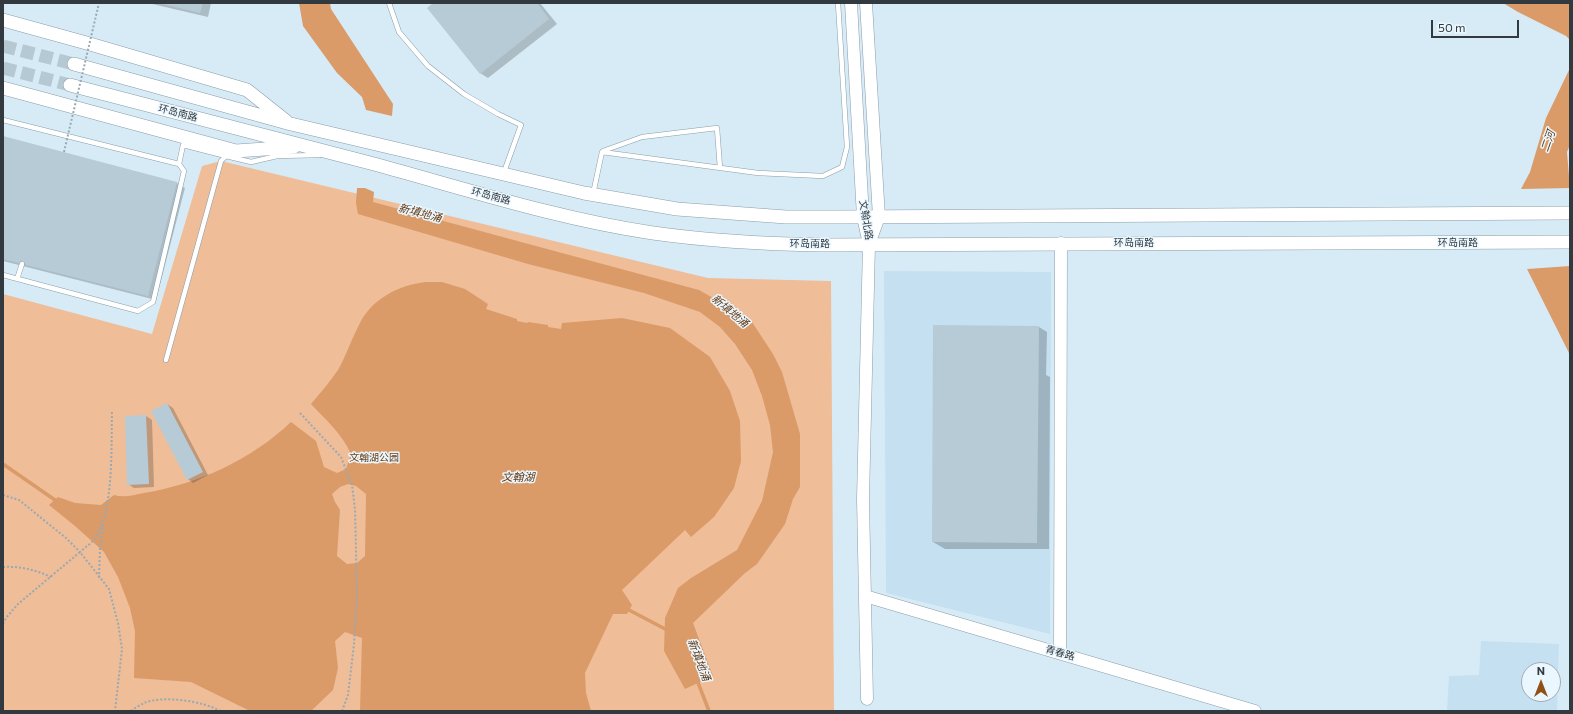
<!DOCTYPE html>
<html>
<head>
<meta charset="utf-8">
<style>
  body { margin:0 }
  #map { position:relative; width:1573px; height:714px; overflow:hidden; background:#d7ebf7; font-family:Commissioner,sans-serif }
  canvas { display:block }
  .frame { position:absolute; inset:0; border:4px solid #323a3f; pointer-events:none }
  .north { position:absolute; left:1521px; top:662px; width:40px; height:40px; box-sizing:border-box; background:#ebf7fe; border:1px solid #a1abb2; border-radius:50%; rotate:0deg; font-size:11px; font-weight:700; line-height:16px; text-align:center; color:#323a3f }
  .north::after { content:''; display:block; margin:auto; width:14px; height:18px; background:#8f5117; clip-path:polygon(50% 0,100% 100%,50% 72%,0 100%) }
  .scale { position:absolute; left:1431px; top:20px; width:88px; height:18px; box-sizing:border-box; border:2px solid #323a3f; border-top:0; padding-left:5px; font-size:12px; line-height:14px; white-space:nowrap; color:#323a3f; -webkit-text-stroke:3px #ebf7fe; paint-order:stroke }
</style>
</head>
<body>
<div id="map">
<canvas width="1573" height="714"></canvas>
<div class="frame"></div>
<div class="north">N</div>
<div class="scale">50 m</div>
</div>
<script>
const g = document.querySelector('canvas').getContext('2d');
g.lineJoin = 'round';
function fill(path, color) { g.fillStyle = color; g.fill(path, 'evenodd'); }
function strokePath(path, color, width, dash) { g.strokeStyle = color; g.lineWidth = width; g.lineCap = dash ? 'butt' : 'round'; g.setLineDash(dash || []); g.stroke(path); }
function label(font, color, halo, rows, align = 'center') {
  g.font = font + ' Commissioner,"Noto Sans SC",sans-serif'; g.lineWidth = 3; g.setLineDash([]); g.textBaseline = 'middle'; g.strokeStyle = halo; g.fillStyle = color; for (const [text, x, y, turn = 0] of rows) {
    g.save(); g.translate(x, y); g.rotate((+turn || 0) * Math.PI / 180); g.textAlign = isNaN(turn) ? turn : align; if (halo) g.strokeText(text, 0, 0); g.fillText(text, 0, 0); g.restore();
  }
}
fill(new Path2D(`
  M884,271l167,1 -1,362 -164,-41z
  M1481,641l78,3 -2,67h-110l2,-35 30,-1zM1529,670h24v24h-24z`), '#c5e0f1');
fill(new Path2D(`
  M221,161l487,117 123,3 3,430h-831v-417l149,40 50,-168z`), '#efbd98');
fill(new Path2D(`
  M299,3h31l1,6 62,95 -1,12 -26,-6 -4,-13 -25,-24 -34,-47z
  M1503,3h67v37l-4,-4 -48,-24z
  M1570,56v89l-3,7 3,36 -49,1 9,-17 16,-54 23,-48z
  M357,188h8l9,4 -1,10 326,88 51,29 23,35 9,18 18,62v53l-7,12 -8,25 -28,40 -12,9 -52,50 20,53 -28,13 -21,-38 1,-33 13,-30 13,-10 46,-28 25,-49 11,-49 -3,-27 -8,-29 -10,-26 -17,-26 -15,-17 -20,-15 -56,-19 -116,-29 -170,-50 -2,-11z
  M1570,266v89l-43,-86z
  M426,282h16l23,7 23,15 -2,5 31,10v2l10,2 1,-1 20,3v2l13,2 1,-6 60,-5 48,10 40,29 20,34 10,30 1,40 -7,27 -20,29 -23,20 -6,-7 -63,60 10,15 -5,9h-14l-28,59 1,20 5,18h-231l2,-73 -17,-6 -10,9 3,27 -5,22 -22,21h-61l-59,-29 -57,-4 1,-47 -5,-23 -12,-31 -14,-25 -29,-26 -26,-21 9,-8 17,6 26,2 13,-10c10,3 20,0 30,-2 54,-9 107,-33 147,-71l25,19 8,26 13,6 9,-4 5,-15c-9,-20 -25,-34 -40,-50 9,-11 19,-22 27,-34 8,-14 13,-30 21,-45 12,-26 40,-40 67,-43zM348,484l8,2 10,8 -1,62 -8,7 -10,1 -10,-8 3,-46 -5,-8 -3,-8 8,-7z`), '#da9b69');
fill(new Path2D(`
  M148,3h63l-3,14z
  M434,3h106l17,21 -69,54 -8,-5z
  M3,137l174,46 8,5 -29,112 -153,-39z
  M1039,327l8,5 -1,43 4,2 -1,172h-104l-12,-7z
  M167,404l6,4 35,67 -15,8 -5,-4z
  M146,416l6,4 2,67 -20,1 -6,-4 -2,-67z`), '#0003');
strokePath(new Path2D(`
  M3,464l52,36
  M629,610l40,21
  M697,680l12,31`), '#da9b69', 3.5);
fill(new Path2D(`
  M159,3h44l-3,10z
  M433,3h104l12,16 -69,55 -53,-66z
  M3,136l174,46 -29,114 -145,-37z
  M933,325l106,1 -2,217 -105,-1z
  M167,403l36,69 -16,8 -36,-69z
  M146,415l3,69 -22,1 -2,-69z`), '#b7cbd7');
strokePath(new Path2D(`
  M3,46l71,18
  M3,68l67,17`), '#b6c8d2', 13, [13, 6]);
const service = new Path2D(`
  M389,3l10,29 29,34 36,28 34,20 23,11 -17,47
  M3,120l176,44 5,7 -31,131 -15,9 -135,-36
  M603,151l39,-14 75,-9 3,40
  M179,164l4,-19 43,11
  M593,194l9,-42 156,21 65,3 19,-9 5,-20 -9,-144
  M17,279l5,-15
  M166,360l55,-199 5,-5 25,6 26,-6 43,-1`);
const tertiary = new Path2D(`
  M851,3l12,214 6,27 -6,255 4,200
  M866,3l13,214 -10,27
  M865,596l390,115
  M1060,653l1,-410`);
const secondary = new Path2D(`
  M3,20l87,24 157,46 39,31
  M74,64l217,60 293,69 93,16 109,8h54l730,-4
  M70,85c101,27 203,52 304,79 92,25 184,55 279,69 56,8 113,11 170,12l747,-3
  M3,88l233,63 58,-4`);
strokePath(service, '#8a9da9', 5.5);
strokePath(tertiary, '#8a9da9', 13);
strokePath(secondary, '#8a9da9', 14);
strokePath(new Path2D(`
  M300,413l41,44 11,28 3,24 2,85 -3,50 -6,51 -6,16
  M3,495l16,5 47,38 14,14c5,-5 14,-10 17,-17 17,-32 14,-86 15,-123
  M3,567c17,-1 33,3 48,10
  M99,578l1,-29 3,-25
  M3,624l3,-6 12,-14 62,-52 29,37 9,34 4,26 -7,62
  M131,711c4,-3 9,-6 13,-8 19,-8 59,-2 76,8`), '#99a9b2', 2, [2, 2]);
strokePath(service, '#fff', 4.5);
strokePath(tertiary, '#fff', 12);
strokePath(secondary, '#fff', 13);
strokePath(new Path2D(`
  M64,152l35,-149`), '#99a9b2', 2, [2, 2]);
label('10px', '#323a3f', '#ebf7fe', [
  ["环岛南路",178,113,15],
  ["环岛南路",491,196,15],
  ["文翰北路",866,220,81],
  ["环岛南路",1134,243],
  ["环岛南路",1458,243],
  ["环岛南路",810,244],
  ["青春路",1060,653,16]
]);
label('10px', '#673c17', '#ebf7fe', [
  ["文翰湖公园",374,458]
]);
label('italic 11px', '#623813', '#ebf7fe', [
  ["二河",1548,141,-71],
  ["新填地涌",420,213,14],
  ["新填地涌",730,311,40],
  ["文翰湖",518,477],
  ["新填地涌",699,660,69]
]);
</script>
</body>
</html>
